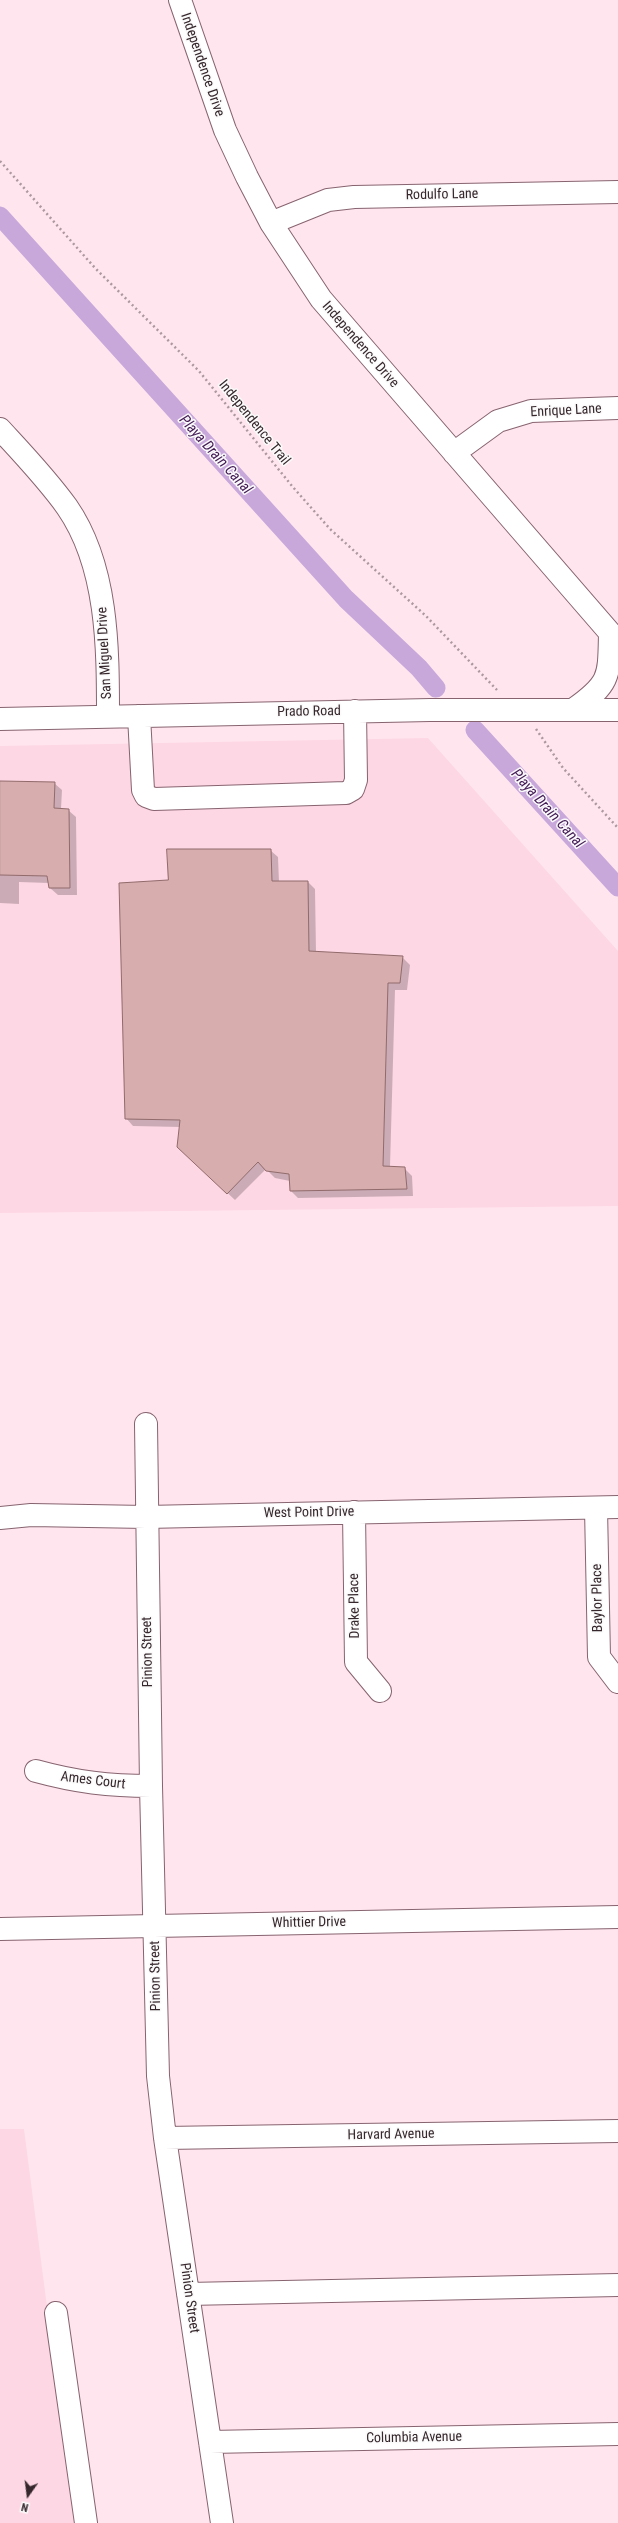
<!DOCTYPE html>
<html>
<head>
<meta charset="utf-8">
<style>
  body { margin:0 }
  #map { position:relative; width:618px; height:2523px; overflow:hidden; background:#ffe6ee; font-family:"Roboto Condensed",sans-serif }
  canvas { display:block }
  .north { position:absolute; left:8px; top:2475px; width:40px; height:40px; -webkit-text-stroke:3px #fafafa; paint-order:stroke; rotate:194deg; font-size:11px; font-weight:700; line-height:16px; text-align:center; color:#36272d }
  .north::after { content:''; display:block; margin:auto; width:14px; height:18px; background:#36272d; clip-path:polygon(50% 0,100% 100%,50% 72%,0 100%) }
</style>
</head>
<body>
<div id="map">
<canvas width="618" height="2523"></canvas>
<div class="north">N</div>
</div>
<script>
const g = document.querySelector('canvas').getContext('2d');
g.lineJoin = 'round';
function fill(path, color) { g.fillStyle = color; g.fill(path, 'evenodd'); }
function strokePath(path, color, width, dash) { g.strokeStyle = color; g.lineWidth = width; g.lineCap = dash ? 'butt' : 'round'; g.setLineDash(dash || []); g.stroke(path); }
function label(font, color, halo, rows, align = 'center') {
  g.font = font + ' "Roboto Condensed",sans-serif'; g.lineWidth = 3; g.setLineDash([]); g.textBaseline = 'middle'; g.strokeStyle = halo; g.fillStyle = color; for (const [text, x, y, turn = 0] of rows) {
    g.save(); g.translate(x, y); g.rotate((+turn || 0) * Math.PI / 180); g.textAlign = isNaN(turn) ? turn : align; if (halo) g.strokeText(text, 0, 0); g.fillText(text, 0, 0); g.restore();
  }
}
fill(new Path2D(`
  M428,738l190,213v255l-618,7v-467z
  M0,2129h24l51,394h-75z`), '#fed7e4');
fill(new Path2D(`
  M0,782l54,1 8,7 -1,19 7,1 8,7 1,78h-19l-8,-7 -1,-5 -30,-1v22l-19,-1z
  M270,850l8,7 1,25h29l7,7 1,63 86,5 8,8 -3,25h-12l-5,177 14,1 8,8 1,20 -115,2 -7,-7 -1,-10 -15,-3 -9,-9 -31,31 -49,-46 -6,-27 -47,-1 -7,-8 43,-237z`), '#0003');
strokePath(new Path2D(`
  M0,216l346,383 73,69 17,20
  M475,730l143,157`), '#c8a8db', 19);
const building = new Path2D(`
  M0,781l55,1 -1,26 15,1 1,79h-21l-2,-12 -47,-1z
  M167,849h104l1,32h36l1,70 94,5 -3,27h-12l-5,183 22,1 2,22 -117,2 -1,-17 -23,-3 -8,-9 -31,32 -50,-47 3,-27 -55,-1 -6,-236 49,-3z`);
fill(building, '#d7adae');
strokePath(building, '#916b6c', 1);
const minor = new Path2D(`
  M180,0l45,130 22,47 24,46 50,76 297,343
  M271,223l57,-23 26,-3 264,-5
  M0,429c23,25 47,50 67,78 41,59 41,141 41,209
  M454,453l44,-32 33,-10 87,-3
  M574,709c37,-26 35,-33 36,-76
  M139,716l4,74 3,6 8,3 192,-6 7,-4 3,-9 -1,-69
  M0,719l430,-9h188
  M146,1424l5,362 7,290 7,62 57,385
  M596,1508l3,149 19,25
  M354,1512l2,150 24,29
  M0,1518l31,-3 115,2 472,-10
  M36,1771c40,11 73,15 115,15
  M0,1929l618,-12
  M165,2138l453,-7
  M188,2294l430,-9
  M56,2313l30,210
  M210,2442l408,-8`);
strokePath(minor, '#876370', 24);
strokePath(new Path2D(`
  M0,161l95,107 104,103 93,115 38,43 96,87 71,74
  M536,729l27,39 55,60`), '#ad989f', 2.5, [2, 3]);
strokePath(minor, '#fff', 22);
label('14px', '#36272d', '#fafafa', [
  ["Independence Drive",202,65,71],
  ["Rodulfo Lane",442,195,-1],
  ["Independence Drive",360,345,49],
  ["Enrique Lane",566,411,-3],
  ["Independence Trail",254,423,51],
  ["San Miguel Drive",105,653,-93],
  ["Prado Road",309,712,-1],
  ["West Point Drive",309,1513,-1],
  ["Baylor Place",598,1598,-91],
  ["Drake Place",355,1606,-91],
  ["Pinion Street",148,1652,-91],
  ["Ames Court",93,1781,7],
  ["Whittier Drive",309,1923,-1],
  ["Pinion Street",156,1976,-91],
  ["Harvard Avenue",391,2135,-1],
  ["Pinion Street",189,2298,82],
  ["Columbia Avenue",414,2438,-1]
]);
label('italic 15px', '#431a56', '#fafafa', [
  ["Playa Drain Canal",215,455,48],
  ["Playa Drain Canal",547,809,48]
]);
</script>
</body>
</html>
